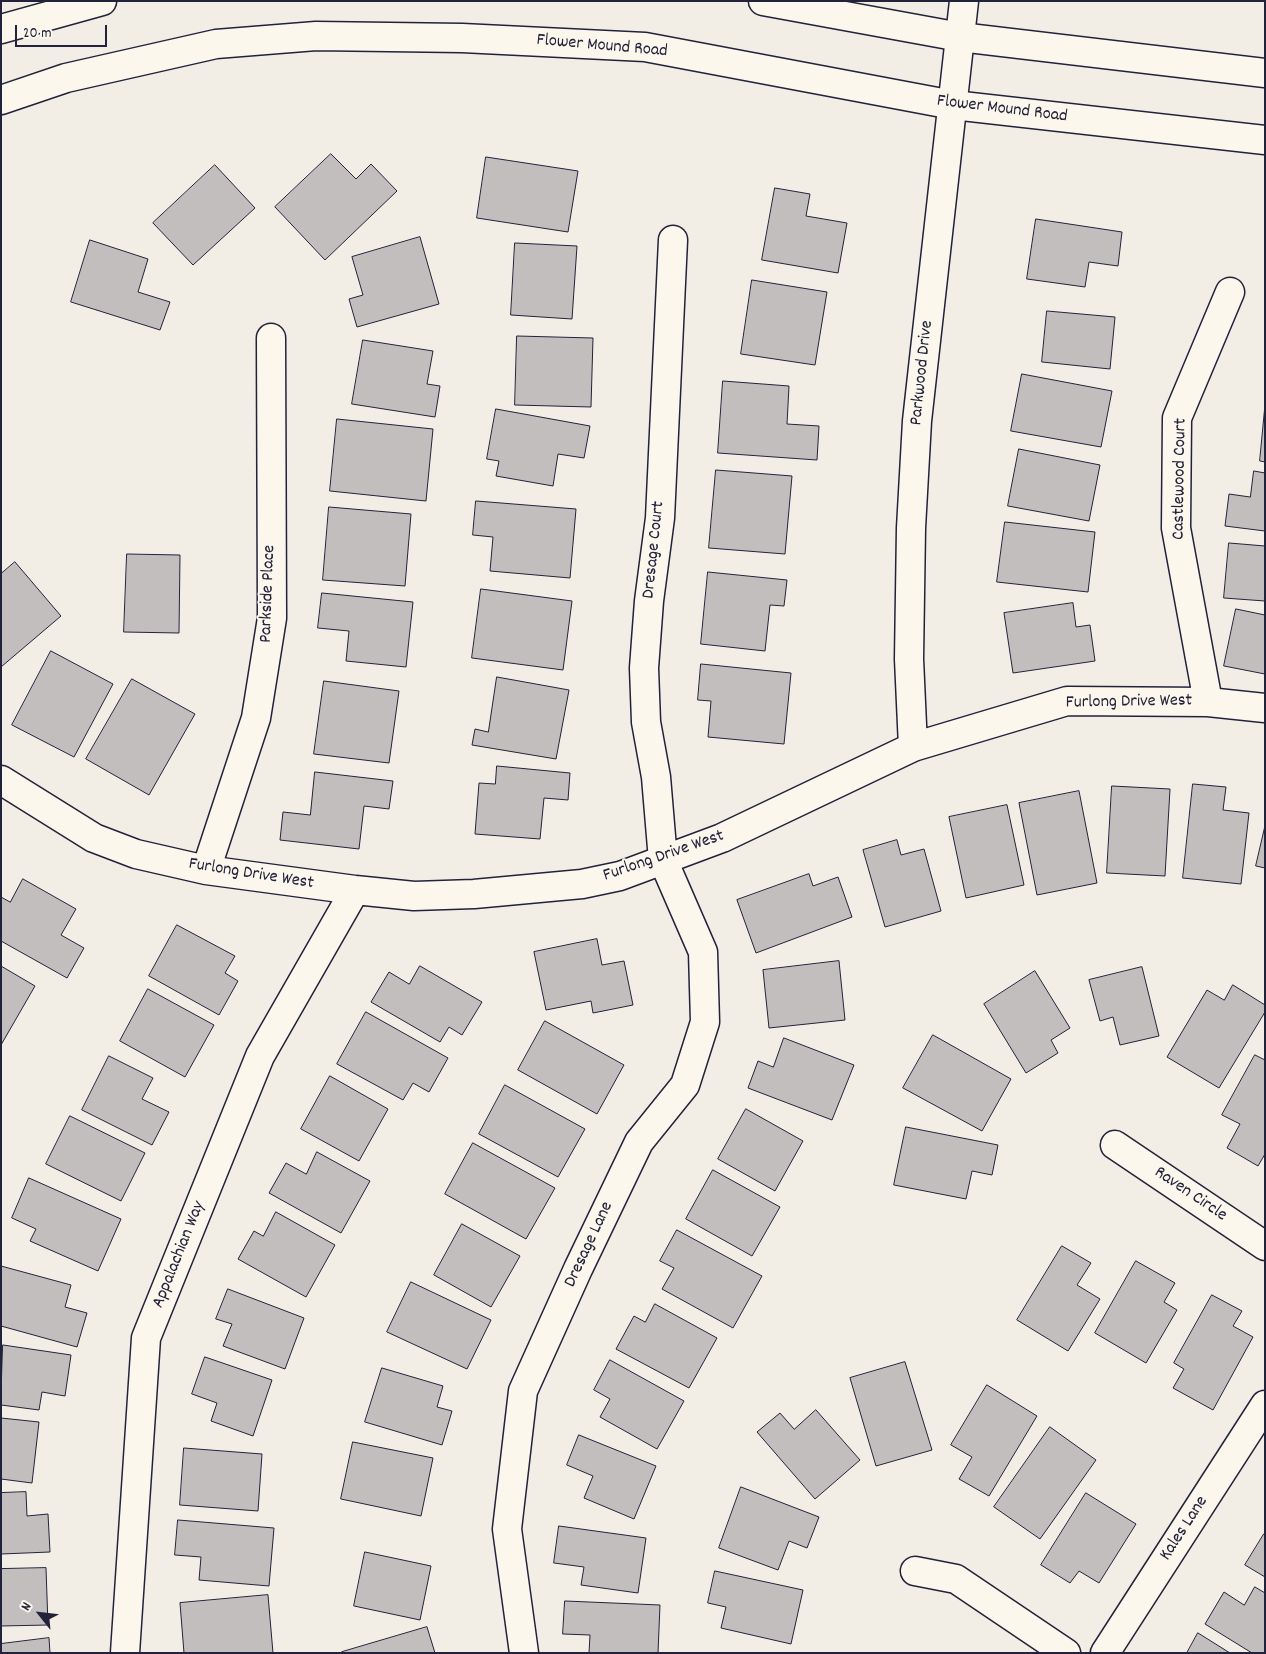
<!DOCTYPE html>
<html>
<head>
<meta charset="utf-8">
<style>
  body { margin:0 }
  #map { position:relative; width:1266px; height:1654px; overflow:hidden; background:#f2eee5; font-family:Dekko,sans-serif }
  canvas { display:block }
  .frame { position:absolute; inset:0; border:2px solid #22223b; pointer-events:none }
  .north { position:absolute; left:15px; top:1589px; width:50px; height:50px; -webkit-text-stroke:4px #fbf7ec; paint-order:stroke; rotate:299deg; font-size:14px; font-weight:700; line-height:20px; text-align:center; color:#22223b }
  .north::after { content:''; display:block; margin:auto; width:18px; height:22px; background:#22223b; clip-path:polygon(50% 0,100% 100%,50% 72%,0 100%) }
  .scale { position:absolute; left:15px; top:25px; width:92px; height:22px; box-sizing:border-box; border:2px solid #22223b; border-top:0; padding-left:6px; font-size:15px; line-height:18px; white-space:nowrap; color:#22223b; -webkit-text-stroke:4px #fbf7ec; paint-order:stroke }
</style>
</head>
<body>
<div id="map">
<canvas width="1266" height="1654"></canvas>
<div class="frame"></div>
<div class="north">N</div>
<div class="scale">20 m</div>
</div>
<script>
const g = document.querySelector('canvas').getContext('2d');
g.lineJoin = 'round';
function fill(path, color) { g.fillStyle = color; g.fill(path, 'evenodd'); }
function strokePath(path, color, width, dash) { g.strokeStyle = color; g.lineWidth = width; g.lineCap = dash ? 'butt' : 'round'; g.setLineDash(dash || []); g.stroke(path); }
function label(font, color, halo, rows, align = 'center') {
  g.font = font + ' Dekko,sans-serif'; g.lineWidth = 4; g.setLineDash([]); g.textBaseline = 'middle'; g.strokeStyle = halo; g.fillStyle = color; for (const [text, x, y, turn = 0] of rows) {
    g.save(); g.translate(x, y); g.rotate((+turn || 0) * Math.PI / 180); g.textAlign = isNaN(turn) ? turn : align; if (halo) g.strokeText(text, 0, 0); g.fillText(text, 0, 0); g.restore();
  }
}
const building = new Path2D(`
  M331,154l25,25 15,-15 26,27 -72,69 -50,-53z
  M486,157l92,14 -10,61 -91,-14z
  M215,165l40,43 -62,57 -40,-42z
  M775,188l35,6 -4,22 41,7 -9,50 -76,-13z
  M1036,219l86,13 -4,34 -29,-4 -4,25 -58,-8z
  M420,237l19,67 -82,23 -8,-28 14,-4 -11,-38z
  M90,240l58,19 -10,33 32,10 -10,28 -89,-28z
  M515,243l62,3 -5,73 -61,-4z
  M752,280l75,12 -12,73 -74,-11z
  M1047,311l68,6 -5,52 -68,-7z
  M517,336l76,2 -2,69 -76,-2z
  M363,340l70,11 -6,33 13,2 -5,31 -83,-13z
  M1022,374l90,17 -11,56 -90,-16z
  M723,381l66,5 -2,38 32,2 -2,34 -99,-7z
  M1265,405v57l-5,-1z
  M496,409l94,17 -6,32 -26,-4 -5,32 -57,-10 3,-15 -12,-2z
  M337,419l96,10 -7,72 -96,-10z
  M1019,449l81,16 -11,56 -81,-15z
  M716,470l76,6 -7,78 -76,-6z
  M1254,471l11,2v58l-40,-5 4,-32 21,3z
  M476,501l100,8 -6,69 -80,-7 3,-34 -20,-2z
  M329,507l82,7 -6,72 -82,-6z
  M1005,522l90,10 -7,60 -91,-10z
  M1229,543l36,3v55l-41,-3z
  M127,554l53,1 -1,78 -55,-1z
  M15,562l46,54 -60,51v-93z
  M708,572l79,8 -3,26 -14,-1 -5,46 -64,-7z
  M481,589l91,12 -9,69 -91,-12z
  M322,593l91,9 -7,65 -60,-6 3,-30 -31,-3z
  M1073,603l3,24 14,-2 5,36 -82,12 -9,-60z
  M1236,609l29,6v59l-41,-8z
  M51,651l62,33 -39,73 -62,-32z
  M701,664l90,9 -7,71 -76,-7 3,-36 -13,-1z
  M497,677l72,13 -13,69 -84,-14 3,-16 13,3z
  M132,679l63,35 -46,81 -63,-36z
  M324,681l75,10 -10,72 -75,-9z
  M497,766l73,7 -2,27 -24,-2 -4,41 -65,-5 4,-51 16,1z
  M315,772l78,9 -4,28 -25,-3 -5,43 -79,-9 3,-28 27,3z
  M1193,784l33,3 -3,23 26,3 -8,71 -58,-6z
  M1112,786l58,3 -5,87 -58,-3z
  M1079,791l18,92 -60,12 -18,-92z
  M1007,805l17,80 -58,13 -17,-81z
  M1265,826v42l-9,-2z
  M897,840l4,15 23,-6 17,62 -56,16 -22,-77z
  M809,874l4,12 25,-9 14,40 -96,36 -19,-53z
  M23,879l53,30 -15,26 23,13 -17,30 -66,-37v-44l9,5z
  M177,925l58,31 -10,17 13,8 -19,34 -70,-39z
  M597,939l5,26 22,-4 9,44 -40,8 -2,-12 -45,9 -12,-58z
  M839,961l6,59 -76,8 -6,-58z
  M1,966l34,20 -34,59z
  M420,966l62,36 -20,33 -13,-8 -9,15 -69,-40 18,-30 20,12z
  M1142,967l17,69 -39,9 -7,-28 -13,4 -11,-41z
  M1035,971l35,57 -19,12 7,13 -32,20 -42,-69z
  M1233,985l32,20v7l-46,76 -52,-31 40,-67 17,10z
  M148,989l66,36 -29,52 -65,-36z
  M366,1012l82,46 -19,34 -16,-9 -10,17 -66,-36z
  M545,1021l79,44 -27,49 -79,-44z
  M933,1035l78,44 -29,52 -79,-43z
  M784,1038l70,27 -22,55 -84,-32 10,-27 15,6z
  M1255,1055l10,5v94l-7,12 -31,-18 13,-24 -18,-9z
  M109,1056l44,22 -11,21 27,13 -17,33 -70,-35z
  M330,1076l58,33 -29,52 -58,-32z
  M505,1085l80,44 -27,48 -79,-43z
  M746,1109l57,32 -28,50 -57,-32z
  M70,1116l75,37 -24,48 -75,-37z
  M906,1127l92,18 -6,30 -20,-4 -6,28 -72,-14z
  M473,1143l82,45 -29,51 -81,-45z
  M317,1152l53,29 -29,52 -72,-40 17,-30 20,11z
  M713,1170l67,37 -28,49 -66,-37z
  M29,1178l92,41 -23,52 -68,-30 6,-12 -24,-11z
  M276,1212l59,33 -29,52 -68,-38 16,-28 9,5z
  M462,1224l58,32 -29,51 -57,-32z
  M677,1230l85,46 -29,52 -71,-39 12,-21 -14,-7z
  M1062,1246l29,17 -14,22 23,14 -32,52 -51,-31z
  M1136,1261l39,22 -11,19 13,8 -31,53 -51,-30z
  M1,1266l70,19 -6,22 22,6 -10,34 -76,-21z
  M411,1282l80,38 -24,49 -80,-37z
  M228,1289l76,29 -19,51 -62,-23 9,-22 -16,-5z
  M1212,1295l30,16 -9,15 20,11 -40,73 -40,-22 11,-19 -10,-6z
  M655,1304l62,34 -28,50 -73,-39 18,-33 11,6z
  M3,1345l68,10 -6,41 -23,-4 -3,18 -38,-5z
  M205,1357l67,23 -19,56 -42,-15 6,-18 -25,-9z
  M610,1360l74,41 -27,48 -57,-32 10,-18 -16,-9z
  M905,1362l27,88 -56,16 -26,-88z
  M382,1368l61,18 -6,21 15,4 -10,34 -77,-23z
  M987,1385l50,31 -48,80 -30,-17 13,-22 -21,-12z
  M816,1410l44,50 -45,39 -58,-67 23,-19 14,16z
  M1,1418l38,4 -7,61 -31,-4z
  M1050,1427l46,33 -56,79 -46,-32z
  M579,1435l77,31 -22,53 -50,-21 9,-22 -26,-11z
  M353,1442l80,16 -12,58 -80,-17z
  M184,1448l78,6 -4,57 -78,-6z
  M741,1487l78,30 -12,31 -18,-7 -11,29 -59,-22z
  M26,1492l1,24 21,-2 2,38 -49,2v-61z
  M1086,1493l50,31 -37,59 -20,-12 -9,12 -29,-18z
  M178,1520l96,8 -5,58 -70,-6 2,-23 -26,-2z
  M559,1526l87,12 -8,55 -57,-8 3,-18 -30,-4z
  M1264,1534h1v43l-20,-12z
  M365,1552l66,14 -11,54 -66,-14z
  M46,1568l2,57 -47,1v-57z
  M715,1571l88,19 -12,54 -70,-16 5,-21 -18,-4z
  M1255,1587l10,6v60h-13l-47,-29 19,-32 20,13z
  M268,1595l5,58h-89l-4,-50z
  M565,1601l95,4 -2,48h-69l1,-18 -27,-1z
  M427,1627l8,26h-92l-1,-1z
  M1198,1633l32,20h-43z
  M49,1638l1,15h-49v-9z`);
fill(building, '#c2bebe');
strokePath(building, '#22223b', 1);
const minor = new Path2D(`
  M1208,702l-32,-174 1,-110 53,-126
  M913,747l-4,-88 2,-131 6,-107 47,-420
  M1,780l93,58 42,16 70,16 149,20 59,6 60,-2 108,-10 38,-8 102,-38 191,-91 154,-46 141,1 57,6
  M206,870l50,-152 16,-100 -1,-280
  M1115,1145l150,101
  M915,1571l41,8 110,74
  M125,1653l21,-315 114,-282 95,-166
  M524,1653l-17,-124 16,-138 55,-122 61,-127 46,-57 20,-63 -2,-70 -40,-92 -7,-83 -10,-55 -2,-54 5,-67 11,-83 13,-278
  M1105,1653l160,-248`);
const major = new Path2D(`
  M763,1l197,36 305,36
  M1,29l101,-28
  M1,100l65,-22 150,-34 100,-8 146,2 183,9 308,58 312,35`);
strokePath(minor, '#22223b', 31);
strokePath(major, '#22223b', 31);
strokePath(minor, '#fbf7ec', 28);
strokePath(major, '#fbf7ec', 28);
label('18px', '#22223b', '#fbf7ec', [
  ["Flower Mound Road",602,47,5],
  ["Flower Mound Road",1002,110,7],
  ["Parkwood Drive",923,373,-84],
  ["Castlewood Court",1181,479,-89],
  ["Dresage Court",655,550,-84],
  ["Parkside Place",269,594,-88],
  ["Furlong Drive West",1129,703,-1],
  ["Furlong Drive West",664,857,-19],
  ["Furlong Drive West",251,875,9],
  ["Raven Circle",1190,1195,34],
  ["Dresage Lane",590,1245,-65],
  ["Appalachian Way",180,1255,-68],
  ["Kales Lane",1185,1529,-57]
]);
</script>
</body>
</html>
